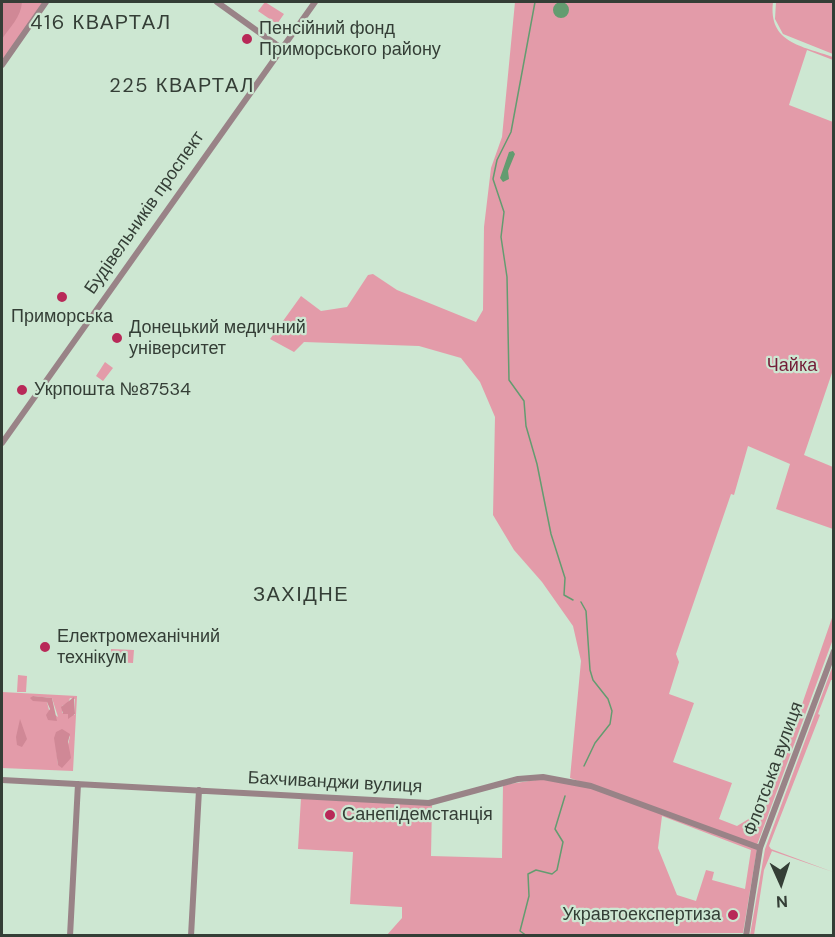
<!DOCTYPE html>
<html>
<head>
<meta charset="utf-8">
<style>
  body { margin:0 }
  #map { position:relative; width:835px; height:937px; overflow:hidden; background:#cde7d2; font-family:"DM Sans",sans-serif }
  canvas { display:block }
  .frame { position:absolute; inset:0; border:3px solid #343e36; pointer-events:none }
  .north { position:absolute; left:751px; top:853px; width:60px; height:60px; -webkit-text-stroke:4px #cde7d2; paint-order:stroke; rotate:177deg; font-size:16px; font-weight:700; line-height:24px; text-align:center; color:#343e36 }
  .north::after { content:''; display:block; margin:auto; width:21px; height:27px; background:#343e36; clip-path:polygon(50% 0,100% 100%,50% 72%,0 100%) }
</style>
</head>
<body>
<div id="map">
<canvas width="835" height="937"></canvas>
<div class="frame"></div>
<div class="north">N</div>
</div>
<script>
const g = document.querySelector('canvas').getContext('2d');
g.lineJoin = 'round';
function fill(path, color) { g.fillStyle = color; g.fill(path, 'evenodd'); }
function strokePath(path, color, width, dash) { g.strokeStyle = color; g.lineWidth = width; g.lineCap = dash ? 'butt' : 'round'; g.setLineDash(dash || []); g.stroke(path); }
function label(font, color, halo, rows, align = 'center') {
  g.font = font + ' "DM Sans",sans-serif'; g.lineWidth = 4.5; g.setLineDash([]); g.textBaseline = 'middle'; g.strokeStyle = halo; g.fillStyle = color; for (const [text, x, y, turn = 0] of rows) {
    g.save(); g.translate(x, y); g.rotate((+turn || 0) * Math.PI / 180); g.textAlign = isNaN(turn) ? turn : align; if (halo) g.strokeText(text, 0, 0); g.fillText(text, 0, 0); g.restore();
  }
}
fill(new Path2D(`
  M2,2h44l-44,62z
  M265,2l19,12 -7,10 -19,-13z
  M515,2h258c-5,41 29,44 60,55v3l-26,-10 -18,55 44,17v248l-29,85 29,12v62l-57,-20 14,-45 -42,-18 -14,49 -3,-1 -55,160 3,8 -10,32 25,9 -21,59 59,21 -13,36 18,7 28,-17 18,-49 -4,-2 8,-21 4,-1 42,-121v24l-76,206 -187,-67 11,-117 -8,-35 -31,-44 -28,-32 -21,-35 2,-98 -15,-35 -19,-24 -42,-12 -115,-4 -10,10 -24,-13 31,-43 20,15 26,-4 21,-32 5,-1 24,16 79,32 7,-12 1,-83 7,-59 11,-31z
  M776,2h57v52l-50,-20 -8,-15z
  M105,362l8,6 -10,13 -7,-5z
  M111,649l23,1 -1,13 -22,-1z
  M833,665v15h-2l-13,34 2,1 -51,131 2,3 62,23 -61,-21 -8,19 -10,65h-4l15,-86z
  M18,675l9,1 -1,16h-9z
  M2,692l75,4 -4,75 -71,-3zM32,696l20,2 6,19 -9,-7 -2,-8zM70,698l5,1v16l-13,-2v-7l6,-3zM70,736l-2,9 -10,20 -2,-19z
  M542,779l48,9 167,61 -14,84 -357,3 16,-18v-11l-52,-3 3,-52 -55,-3 3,-51 131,5 -1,53 71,2 1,-73zM662,816l89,34 -6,39 -33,-9 2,-8 -8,-2 -10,31 -19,-6 -19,-47z`), '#e39ba9');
fill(new Path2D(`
  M2,2h20c-1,15 -12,25 -20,37z
  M33,696l19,2 5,23 -9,-1 -2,-5 4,-6 -3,-7 -14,-1 -3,-3z
  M74,697l1,17 -7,5v-5h-5l-2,-7z
  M20,719l7,20 -5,8 -5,-2 -1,-8z
  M62,729l8,5 -2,8 3,16 -9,10 -4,-3 -4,-27 2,-6z`), '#d08896');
fill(new Path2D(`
  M553 10a8 8 0 1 1 16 0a8 8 0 1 1-16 0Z
  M513,151l2,3 -7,17 1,8 -6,3 -3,-4 9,-26z`), '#639c70');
strokePath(new Path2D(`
  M535,2l-24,130 -14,28 -4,19 11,33 -3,25 6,40 2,103 15,21 2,25 11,38 14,70 14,44 -1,17 9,5
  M581,602l5,9 4,59 3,10 15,19 4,12 -2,13 -15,19 -11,23
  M527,936l-7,-5 9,-35 -1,-22 8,-4 16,4 5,-4 6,-28 -8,-13 10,-33`), '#639c70', 1.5);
strokePath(new Path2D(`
  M217,2l64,46
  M2,65l44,-63
  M2,443l313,-441
  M2,780l427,23 89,-24 25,-2 48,9 169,62
  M70,936l8,-152
  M191,936l8,-146
  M746,936l14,-88 74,-197`), '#998387', 6);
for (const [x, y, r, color] of [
  [247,39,6,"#b82958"],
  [62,297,6,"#b82958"],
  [117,338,6,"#b82958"],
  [22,390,6,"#b82958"],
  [45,647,6,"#b82958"],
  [330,815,6,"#b82958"],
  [733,915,6,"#b82958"]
]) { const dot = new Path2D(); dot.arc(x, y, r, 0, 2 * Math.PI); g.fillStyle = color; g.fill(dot); strokePath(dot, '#cde7d2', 2); }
label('18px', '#343e36', '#cde7d2', [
  ["Пенсійний фонд",259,29],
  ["Приморського району",259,50],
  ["Приморська",62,317,"center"],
  ["Донецький медичний",129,328],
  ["університет",129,349],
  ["Укрпошта №87534",34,390],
  ["Електромеханічний",57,637],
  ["технікум",57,658],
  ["Санепідемстанція",342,815],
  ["Укравтоекспертиза",721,915,"right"]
], 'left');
label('18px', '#343e36', '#cde7d2', [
  ["Будівельників проспект",145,213,-55],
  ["Флотська вулиця",774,769,-70],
  ["Бахчиванджи вулиця",335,783,3]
]);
label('18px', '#731d37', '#cde7d2', [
  ["Чайка",792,366]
]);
g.letterSpacing = '1.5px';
label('20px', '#343e36', '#cde7d2', [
  ["416 КВАРТАЛ",101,24],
  ["225 КВАРТАЛ",182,87],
  ["ЗАХІДНЕ",301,596]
]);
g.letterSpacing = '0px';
</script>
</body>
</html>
